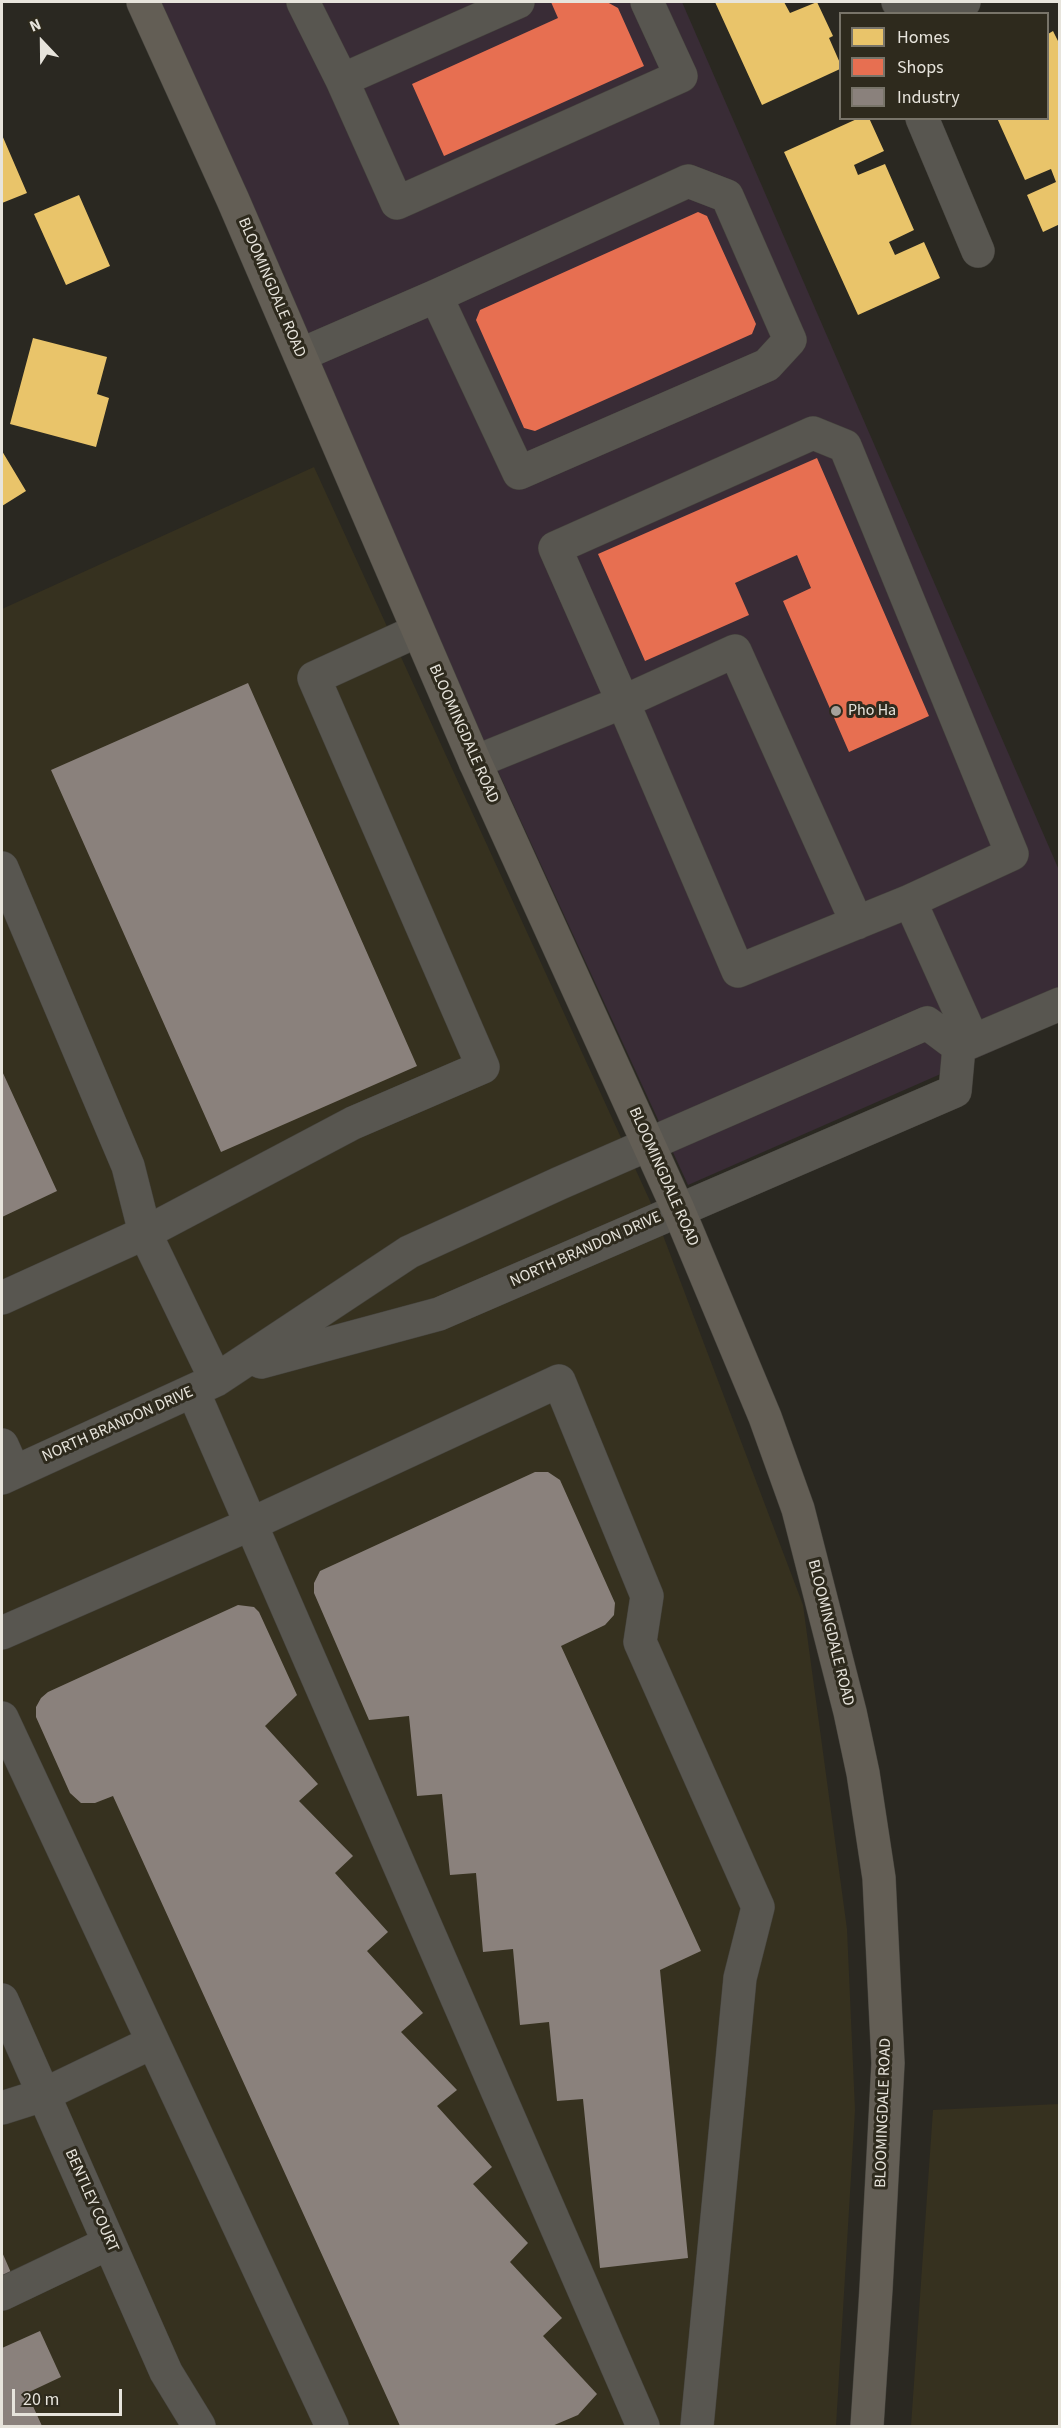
<!DOCTYPE html>
<html>
<head>
<meta charset="utf-8">
<style>
  body { margin:0 }
  #map { position:relative; width:1061px; height:2428px; overflow:hidden; background:#2a2821; font-family:"Source Sans 3",sans-serif }
  canvas { display:block }
  .frame { position:absolute; inset:0; border:3px solid #e7e4dc; pointer-events:none }
  .legend { position:absolute; left:839px; top:12px; width:210px; height:108px; box-sizing:border-box; background:#2e2a1d; border:2px solid #787469; margin:0; padding:8px 10px; list-style:none; font-size:18px; color:#e7e4dc }
  .legend li { display:flex; align-items:center; gap:12px; height:30px }
  .legend b { width:30px; border:2px solid #787469 }
  .north { position:absolute; left:12px; top:12px; width:60px; height:60px; -webkit-text-stroke:4px #2e2a1d; paint-order:stroke; rotate:338deg; font-size:16px; font-weight:700; line-height:24px; text-align:center; color:#e7e4dc }
  .north::after { content:''; display:block; margin:auto; width:21px; height:27px; background:#e7e4dc; clip-path:polygon(50% 0,100% 100%,50% 72%,0 100%) }
  .scale { position:absolute; left:12px; top:2389px; width:110px; height:27px; box-sizing:border-box; border:3px solid #e7e4dc; border-top:0; padding-left:8px; font-size:18px; line-height:21px; white-space:nowrap; color:#e7e4dc; -webkit-text-stroke:4px #2e2a1d; paint-order:stroke }
</style>
</head>
<body>
<div id="map">
<canvas width="1061" height="2428"></canvas>
<div class="frame"></div>
<ul class="legend">
<li><b style="height:16px;background:#e9c46a"></b>Homes</li>
<li><b style="height:16px;background:#e76f51"></b>Shops</li>
<li><b style="height:16px;background:#8a817c"></b>Industry</li>
</ul>
<div class="north">N</div>
<div class="scale">20 m</div>
</div>
<script>
const g = document.querySelector('canvas').getContext('2d');
g.lineJoin = 'round';
function fill(path, color) { g.fillStyle = color; g.fill(path, 'evenodd'); }
function strokePath(path, color, width, dash) { g.strokeStyle = color; g.lineWidth = width; g.lineCap = dash ? 'butt' : 'round'; g.setLineDash(dash || []); g.stroke(path); }
function label(font, color, halo, rows, align = 'center') {
  g.font = font + ' "Source Sans 3",sans-serif'; g.lineWidth = 6; g.setLineDash([]); g.textBaseline = 'middle'; g.strokeStyle = halo; g.fillStyle = color; for (const [text, x, y, turn = 0] of rows) {
    g.save(); g.translate(x, y); g.rotate((+turn || 0) * Math.PI / 180); g.textAlign = isNaN(turn) ? turn : align; if (halo) g.strokeText(text, 0, 0); g.fillText(text, 0, 0); g.restore();
  }
}
fill(new Path2D(`
  M145,2h537l377,868v152l-371,163z`), '#392c36');
fill(new Path2D(`
  M314,467l336,734 153,404 44,324 8,181 -19,316h-834v-1817z
  M1059,2104v322h-148l22,-316z`), '#36311f');
fill(new Path2D(`
  M715,2h69l6,11 27,-11 16,34 -4,2 11,25v6l-78,36z
  M1053,31l7,14v179l-17,8 -16,-37 29,-13 -5,-13 -26,11 -28,-62h51v-84z
  M859,118h10l15,33 -30,14 4,10 27,-11 29,66 -25,12 6,13 29,-13 16,36 -82,37 -74,-163z
  M2,135l25,58 -25,10z
  M79,195l31,71 -44,19 -32,-71z
  M33,338l74,19 -10,37 12,4 -13,49 -86,-23z
  M2,451l24,40 -24,15z`), '#e9c46a');
fill(new Path2D(`
  M551,2h56l11,6 26,58 -200,90 -32,-72 146,-66z
  M698,212l9,4 49,108 -4,10 -217,97 -11,-3 -48,-108 4,-10z
  M817,458l112,258 -80,36 -66,-151 28,-13 -14,-33 -62,28 14,32 -104,46 -47,-107z`), '#e76f51');
fill(new Path2D(`
  M248,683l169,383 -196,86 -170,-382z
  M2,1071l55,120 -55,26z
  M535,1472h13l12,8 55,123 -1,12 -9,10 -44,21 140,305 -41,19 28,288 -88,10 -17,-169 -26,2 -8,-79 -29,3 -7,-76 -30,3 -7,-79 -26,2 -8,-81 -25,2 -8,-80 -40,4 -55,-127v-10l6,-12z
  M238,1605l16,2 5,5 38,83 -32,31 53,58 -19,17 54,55 -18,17 53,59 -21,19 56,62 -22,19 56,58 -20,16 55,61 -19,17 55,59 -18,19 52,56 -19,18 54,58 -19,21 -26,11h-152l-287,-630 -18,7h-14l-11,-10 -34,-76v-10l5,-9 7,-6z
  M2,2252l10,23 -10,5z
  M40,2331l21,46 -34,16 15,33h-40v-78z`), '#8a817c');
const minor = new Path2D(`
  M303,2l39,78
  M518,2l-176,78 55,123 284,-127 -34,-74
  M898,2l21,12
  M942,14l22,-12
  M922,118l56,133
  M300,355l136,-59 252,-115 39,15 63,144 -23,25 -248,108 -83,-177
  M475,762l148,-60 -68,-154 258,-115 32,13 167,408 -102,47 63,140
  M2,868l126,298 17,67 -143,65
  M857,923l-122,-272 -112,51 115,269 172,-70
  M959,1047l101,-43
  M261,1362l178,-48 516,-223 4,-44
  M216,1380l-71,-147 208,-110 130,-56 -169,-389 103,-47
  M193,1391l450,1035
  M2,1445l12,27
  M2,1478l214,-98 193,-128 151,-69 367,-160 32,24
  M2,1633l249,-109 308,-143 88,215 -7,46 118,265 -18,71 -43,448
  M2,1718l330,708
  M2,2000l164,372 33,54
  M2,2108l41,-13 110,-53
  M2,2294l107,-51`);
const major = new Path2D(`
  M143,2l90,198 242,562 203,447 87,208 33,92 52,203 13,61 16,105 9,185 -12,226 -9,137`);
strokePath(minor, '#45433d', 34);
strokePath(major, '#45433d', 34);
strokePath(minor, '#585650', 33);
strokePath(major, '#635e55', 33);
for (const [x, y, r, color] of [
  [836,711,6,"#a5a29b"]
]) { const dot = new Path2D(); dot.arc(x, y, r, 0, 2 * Math.PI); g.fillStyle = color; g.fill(dot); strokePath(dot, '#2e2a1d', 2); }
label('16px', '#e7e4dc', '#2e2a1d', [
  ["BLOOMINGDALE ROAD",271,288,67],
  ["BLOOMINGDALE ROAD",463,734,66],
  ["BLOOMINGDALE ROAD",663,1177,66],
  ["NORTH BRANDON DRIVE",586,1250,-24],
  ["NORTH BRANDON DRIVE",118,1425,-24],
  ["BLOOMINGDALE ROAD",830,1633,76],
  ["BLOOMINGDALE ROAD",884,2113,-88],
  ["BENTLEY COURT",91,2201,66]
]);
label('16px', '#e7e4dc', '#2e2a1d', [
  ["Pho Ha",848,711]
], 'left');
</script>
</body>
</html>
